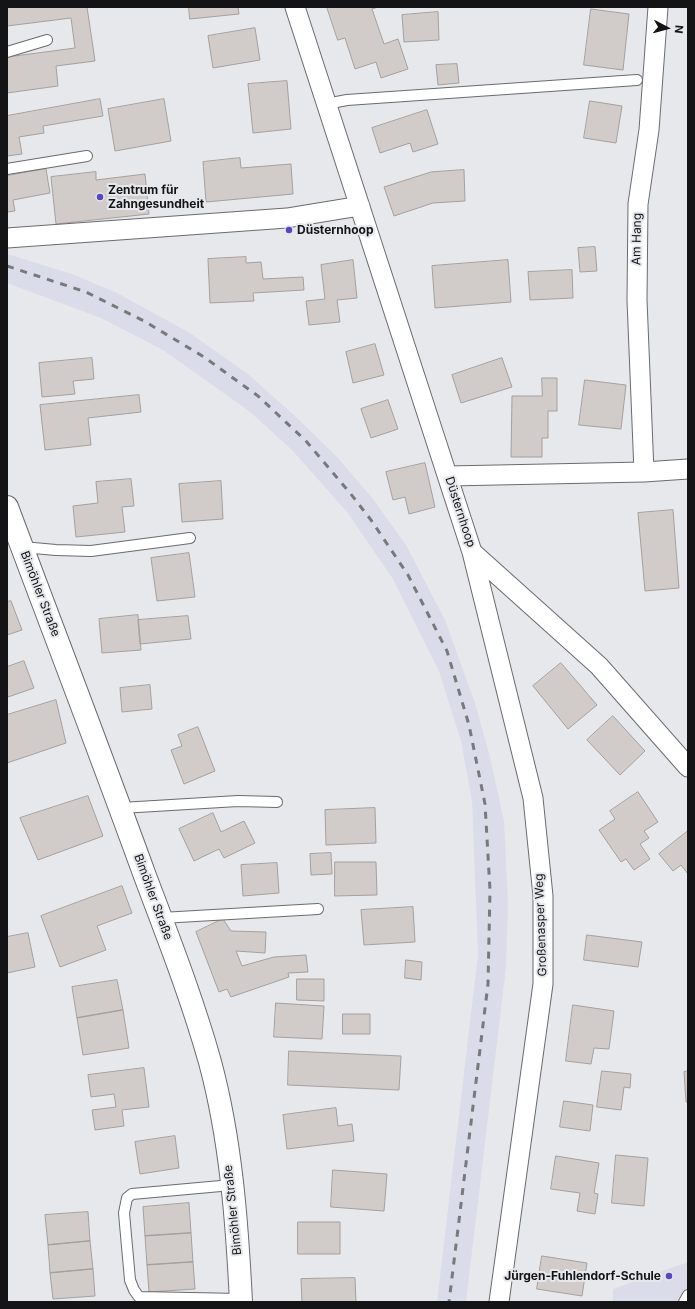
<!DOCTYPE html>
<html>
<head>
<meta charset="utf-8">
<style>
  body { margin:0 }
  #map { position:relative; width:695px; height:1309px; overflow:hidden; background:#e6e8ec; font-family:Inter,sans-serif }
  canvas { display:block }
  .frame { position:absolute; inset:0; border:8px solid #141416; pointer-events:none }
  .north { position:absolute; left:647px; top:8px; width:40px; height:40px; -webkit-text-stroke:3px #e6e8ec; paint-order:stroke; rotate:96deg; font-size:11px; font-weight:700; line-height:16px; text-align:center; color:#141416 }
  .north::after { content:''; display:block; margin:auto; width:14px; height:18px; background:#141416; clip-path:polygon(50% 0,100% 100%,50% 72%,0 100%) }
</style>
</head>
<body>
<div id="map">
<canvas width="695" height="1309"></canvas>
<div class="frame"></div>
<div class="north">N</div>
</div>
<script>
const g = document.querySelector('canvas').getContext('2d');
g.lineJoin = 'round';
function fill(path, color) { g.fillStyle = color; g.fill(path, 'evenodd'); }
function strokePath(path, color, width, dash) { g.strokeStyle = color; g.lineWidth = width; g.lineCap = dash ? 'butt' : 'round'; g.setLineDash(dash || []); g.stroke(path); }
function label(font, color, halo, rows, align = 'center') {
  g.font = font + ' Inter,sans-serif'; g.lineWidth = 4; g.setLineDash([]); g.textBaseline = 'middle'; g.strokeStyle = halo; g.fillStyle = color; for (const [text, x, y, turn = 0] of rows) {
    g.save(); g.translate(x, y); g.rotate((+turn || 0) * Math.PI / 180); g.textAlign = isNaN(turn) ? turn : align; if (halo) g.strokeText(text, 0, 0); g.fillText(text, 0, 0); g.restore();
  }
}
fill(new Path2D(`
  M7,254l65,20 45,19 73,40 59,42 45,40 44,43 35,41 33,46 39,75 30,83 15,54 14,64 4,82 -2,64 -40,335h-29l41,-348 -6,-153 -11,-60 -22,-70 -46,-92 -46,-67 -55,-62 -43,-39 -86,-61 -62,-32 -94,-35z
  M688,1262v40h-75v-13z`), '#dadde9');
const building = new Path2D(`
  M7,7h80l8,54 -39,5 2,20 -51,7v-36l68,-9 -4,-30 -64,8z
  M189,7h49l1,7 -49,5z
  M327,7h51l-6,2 12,35 14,-5 10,30 -27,9 -5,-16 -21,7 -10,-31 -7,2z
  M591,9l38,5 -6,56 -39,-5z
  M438,12l1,28 -35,2 -2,-27z
  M255,28l5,32 -47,8 -5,-32z
  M457,64l2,19 -21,2 -2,-20z
  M287,81l4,48 -38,4 -5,-49z
  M100,99l3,17 -60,10 1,7 -25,4 3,17 -15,2v-40z
  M164,99l7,42 -56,10 -7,-42z
  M590,101l32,5 -6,37 -32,-5z
  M427,110l11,34 -25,8 -3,-9 -30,10 -8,-25z
  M240,158l1,10 50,-4 2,30 -87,8 -3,-40z
  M46,169l4,24 -37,7 2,11 -8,1v-36z
  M464,170l1,31 -32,2 -39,13 -10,-29 47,-15z
  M96,172v8l49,-6 4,40 -93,10 -5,-47z
  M595,247l2,24 -17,1 -2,-24z
  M246,257v6l15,-1 2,17 40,-2 1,13 -51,3 1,8 -44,2 -2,-44z
  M353,260l4,38 -20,2 3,22 -31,3 -3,-24 19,-2 -4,-34z
  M508,260l3,42 -76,6 -3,-42z
  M572,270l1,28 -43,2 -2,-28z
  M375,344l9,31 -31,8 -7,-31z
  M92,358l2,21 -21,2 2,13 -33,3 -3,-34z
  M502,358l10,29 -51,16 -9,-28z
  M542,378h15v33h-9v27h-6v19h-31l1,-61h30z
  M585,380l41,5 -5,44 -42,-4z
  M139,395l2,17 -53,6 3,27 -46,5 -5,-45z
  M388,400l10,29 -27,9 -10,-29z
  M425,463l10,44 -26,7 -4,-17 -12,3 -7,-28z
  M131,479l3,27 -12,1 3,25 -49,5 -3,-31 25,-3 -2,-21z
  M221,481l2,38 -41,3 -3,-38z
  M673,510l6,78 -34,3 -7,-78z
  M189,553l6,44 -38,4 -6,-43z
  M11,601l11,29 -15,5v-33z
  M138,615l3,35 -39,3 -3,-34z
  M188,616l3,23 -51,5 -2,-24z
  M24,661l10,27 -26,9 -1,-4v-26z
  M561,663l36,42 -29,24 -35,-43z
  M150,685l2,24 -30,3 -2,-24z
  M56,700l10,43 -59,20v-48z
  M613,716l32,35 -25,24 -33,-35z
  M198,727l17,44 -31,13 -13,-34 11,-4 -4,-11z
  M638,792l20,30 -14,9 5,7 -9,6 10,15 -16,11 -8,-11 -5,3 -22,-32 16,-11 -5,-8z
  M88,796l15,40 -65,24 -18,-42z
  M375,808l1,35 -50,2 -1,-35z
  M213,813l8,19 23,-11 11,22 -31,15 -5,-9 -25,12 -15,-32z
  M688,831v43l-7,-9 -8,6 -14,-17z
  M331,853l1,21 -21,1 -1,-21z
  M335,862h41l1,33 -42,1z
  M277,863l2,30 -36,3 -2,-31z
  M122,886l10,27 -35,13 9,24 -46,17 -19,-51z
  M413,907l2,35 -51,3 -3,-35z
  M223,919l8,12 35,1 -1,21 -29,-2 6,15 32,-9 32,-2 2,17 -20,1 1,4 -58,20 -4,-8 -8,3 -23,-60z
  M28,933l7,34 -28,6v-36z
  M587,935l55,7 -4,25 -54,-7z
  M406,960l16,2 -1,18 -16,-2z
  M297,979h27v22l-27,-1z
  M117,980l6,30 -46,8 -5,-31z
  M276,1003l48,3 -2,33 -48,-2z
  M573,1005l41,6 -5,38 -15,-1 -3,16 -25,-3z
  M123,1010l6,38 -46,7 -6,-37z
  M343,1014h27v20h-27z
  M289,1051l112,5 -2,34 -111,-5z
  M144,1068l5,39 -27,3 2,16 -29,4 -3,-20 24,-3 -2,-13 -23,3 -3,-22z
  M602,1071l29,3 -1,14 -6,-1 -3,23 -24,-3z
  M688,1071v31h-2l-2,-30z
  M564,1101l29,4 -3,26 -30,-4z
  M336,1108l2,18 14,-2 2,17 -67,8 -4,-34z
  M175,1136l4,32 -39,6 -5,-32z
  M616,1155l32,3 -4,48 -32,-3z
  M556,1156l43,7 -5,30 4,1 -3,20 -18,-3 3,-18 -29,-4z
  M333,1170l54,4 -3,37 -53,-4z
  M189,1203l2,30 -46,3 -2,-29z
  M88,1212l2,29 -42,4 -3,-30z
  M298,1222h42v32h-42z
  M191,1233l2,29 -46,3 -2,-29z
  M90,1241l3,28 -43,4 -2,-28z
  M542,1256l45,7 -5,33 -45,-7z
  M193,1262l2,27 -46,3 -2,-27z
  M93,1269l2,27 -42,3 -3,-26z
  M355,1278l1,24h-54l-1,-23z`);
fill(building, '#d1ccc9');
strokePath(building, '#a5a09e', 1);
const lane = new Path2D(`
  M7,52l40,-12
  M326,104l21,-4 290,-20
  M7,169l80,-13
  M22,547l34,3 35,1 99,-13
  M121,808l117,-7 39,1
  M161,918l157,-9
  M232,1185l-100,9 -5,4 -3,15 6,67 4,10 5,7 102,2
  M684,1302l4,-7`);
const street = new Path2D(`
  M295,7l177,545 61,246 10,98v88l-44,318
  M7,238l280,-20 73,-12
  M644,472l-7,-172 1,-96 11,-74 9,-123
  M448,476l196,-4 44,-3
  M472,552l127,114 89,101`);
const secondary = new Path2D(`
  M7,507c46,123 93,245 138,369 23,61 47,122 65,186 21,78 27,160 31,240`);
strokePath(lane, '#6a6b6f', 12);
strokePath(street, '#6a6b6f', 21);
strokePath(secondary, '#6a6b6f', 24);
strokePath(lane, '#fff', 10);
strokePath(street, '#fff', 19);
strokePath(secondary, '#fff', 22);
strokePath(new Path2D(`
  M7,266l79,26 58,29 60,36 54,39 48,45 44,52 21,27 37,55 39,76 22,74 16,79 5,86 -2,94 -39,318`), '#78797c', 3, [7, 7]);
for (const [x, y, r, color] of [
  [100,197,4,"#5a46be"],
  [289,230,4,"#5a46be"],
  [669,1276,4,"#5a46be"]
]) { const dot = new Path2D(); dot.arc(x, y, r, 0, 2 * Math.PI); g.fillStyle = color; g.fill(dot); strokePath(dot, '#e6e8ec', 1.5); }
label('bold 12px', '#141416', '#e6e8ec', [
  ["Zentrum für",108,190],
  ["Zahngesundheit",108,204],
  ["Düsternhoop",297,230],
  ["Jürgen-Fuhlendorf-Schule",661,1276,"right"]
], 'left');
label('12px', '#141416', '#e6e8ec', [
  ["Am Hang",637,239,-89],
  ["Düsternhoop",460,512,72],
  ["Bimöhler Straße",40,594,69],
  ["Bimöhler Straße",153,897,70],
  ["Großenasper Weg",541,925,-92],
  ["Bimöhler Straße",233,1210,-96]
]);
</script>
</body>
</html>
